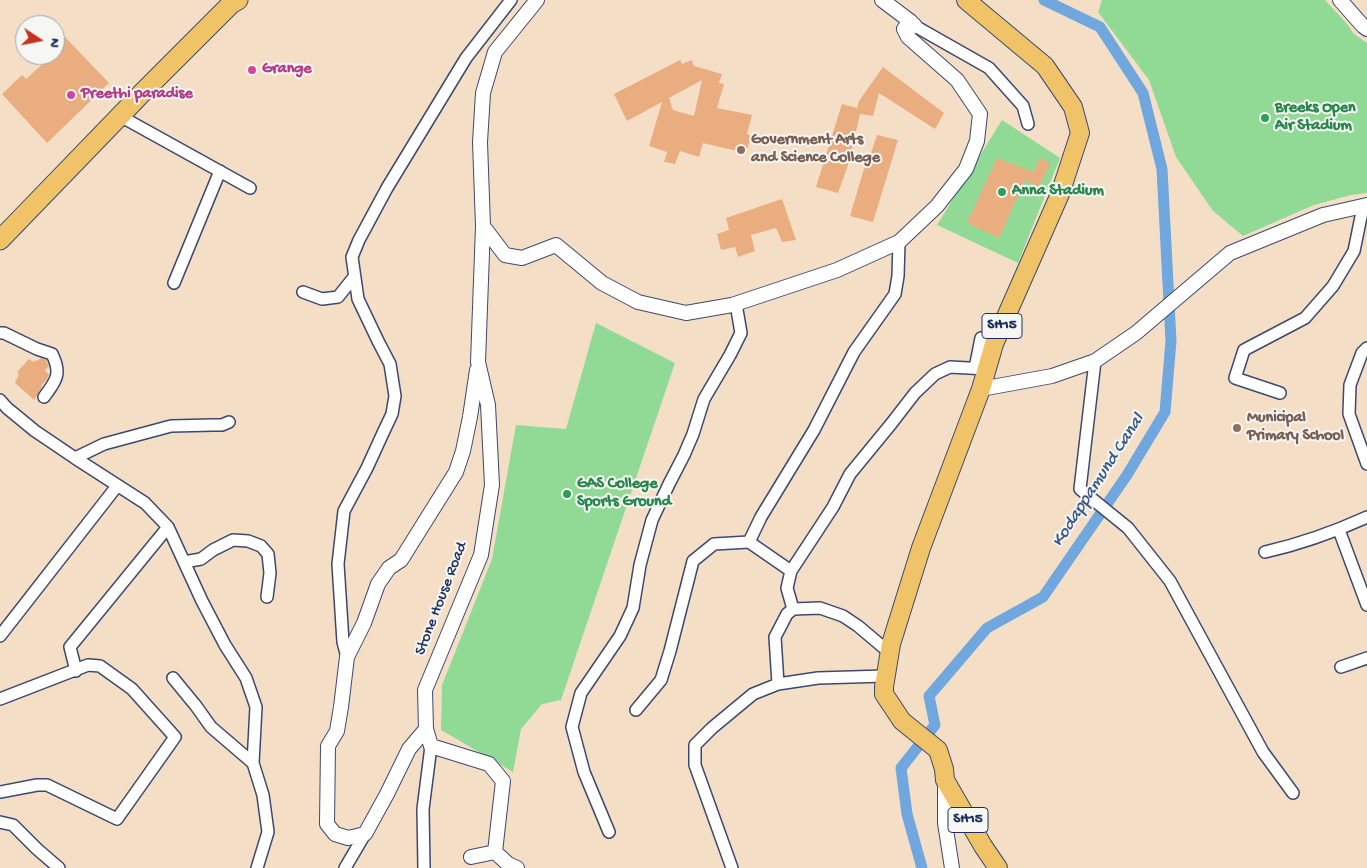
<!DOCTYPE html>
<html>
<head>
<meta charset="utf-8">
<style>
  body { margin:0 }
  #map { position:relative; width:1367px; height:868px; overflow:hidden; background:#f4dfc6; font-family:"Gochi Hand",sans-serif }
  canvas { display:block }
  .north { position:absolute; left:15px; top:15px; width:50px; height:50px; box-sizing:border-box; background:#f6f6f2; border:1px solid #9ea6b7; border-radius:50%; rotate:101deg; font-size:14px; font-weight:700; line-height:20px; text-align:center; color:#1b2f5e }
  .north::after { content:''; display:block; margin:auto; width:18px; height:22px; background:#c8321e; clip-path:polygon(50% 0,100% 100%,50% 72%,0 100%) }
</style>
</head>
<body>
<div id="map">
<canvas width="1367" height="868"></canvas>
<div class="north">N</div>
</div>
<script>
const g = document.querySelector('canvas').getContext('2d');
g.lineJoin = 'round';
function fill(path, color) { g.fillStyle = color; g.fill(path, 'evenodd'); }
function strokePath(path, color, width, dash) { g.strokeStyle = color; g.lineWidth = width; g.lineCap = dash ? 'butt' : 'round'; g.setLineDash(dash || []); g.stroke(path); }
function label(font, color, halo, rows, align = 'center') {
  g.font = font + ' "Gochi Hand",sans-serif'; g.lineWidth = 4; g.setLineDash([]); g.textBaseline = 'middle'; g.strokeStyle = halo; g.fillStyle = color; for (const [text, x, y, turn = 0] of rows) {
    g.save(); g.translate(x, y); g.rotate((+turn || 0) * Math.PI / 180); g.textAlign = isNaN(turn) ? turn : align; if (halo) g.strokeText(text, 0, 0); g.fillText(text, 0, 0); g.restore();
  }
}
fill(new Path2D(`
  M1102,0h223l23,25 5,8 14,10v150l-16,2 -37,10 -71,31 -30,-25 -37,-54 -27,-77 -51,-68z
  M1002,120l58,38 -42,105 -81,-38z
  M596,323l79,40 -114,337 -19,4 -21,25 -8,43 -72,-42 1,-45 50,-126 24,-134 50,4z`), '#90da96');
strokePath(new Path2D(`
  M922,868l-15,-54 -6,-46 34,-43 -6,-29 58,-68 56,-31 84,-122 38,-63 6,-71 -9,-172 -19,-76 -43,-66 -56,-27`), '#70a7de', 11);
fill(new Path2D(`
  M65,37l44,46 -62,60 -45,-49 20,-19 4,4 20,-18 -4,-6h13v-10z
  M680,60l2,4 10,-4 2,6 28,8 -3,9 5,1 -7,24 35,7 -5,19 4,2 -5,17 -43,-10 -4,14 -19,-6 -5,13 -11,-2 3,-10 -18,-6 13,-44 -35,19 -13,-27zM702,80l-8,36 -21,-6 -4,-12z
  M883,67l61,46 -9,16 -56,-36 -6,23 -13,-2 -9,39 1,1 -14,39 -22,-6 26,-83 15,4 2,-7z
  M877,135l21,5 -25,82 -23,-6 18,-61 2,1z
  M997,158l37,14 5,-14 11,5 -11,24 -14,-7 -26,58 -32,-15z
  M782,199l14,41 -14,2 -6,-14 -25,7 4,16 -17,6 -3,-10 -14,3 -4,-16 12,-4 -3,-12z
  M41,358l5,2 3,6 -4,4 4,5 -2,4 -6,7 1,1 -8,13 -19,-17 4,-9 -2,-2 12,-13 4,3 3,-2 1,1z`), '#eaad80');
const minor = new Path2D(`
  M915,26l74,42 34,38 5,18
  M120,116l130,72
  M174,283l46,-112
  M303,292l19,7 16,-2 16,-20
  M0,333h4l33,16 15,5c10,20 4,27 -8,43
  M1367,348l-5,5 -12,32 -1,29 18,50
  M1095,361l-15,128 48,39 42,53 93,171 30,41
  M975,368l6,-30
  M1280,393l-45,-15 9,-28 61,-32 28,-32 21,-35 9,-44
  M0,400l7,8 28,23 40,27 70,45 23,24 34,74 23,44 21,33 10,29 -3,56 10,32 5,37 -11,36
  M75,458l29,-14 67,-18 42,-1h9l7,-3
  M1339,530l28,75
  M749,542l42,29
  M1265,552c35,-8 69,-20 102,-35
  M184,562l17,-3 12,-9 20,-10 15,1 13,5 7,8 2,19 -3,24
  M793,609l-6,-21 4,-17 42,-64 17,-33 41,-50 24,-31 20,-19 15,-7 37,2
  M0,636l117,-150
  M347,657l-4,-15 -5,-78 6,-53 23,-43 16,-35 9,-19 3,-18 -5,-32 -12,-23 -20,-42 -6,-42 7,-17 28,-52 79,-130 45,-58
  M1341,667l26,-9
  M76,671l-6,-24 98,-120
  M173,678l23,28 15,21 42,36
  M778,684l-3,-47 12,-23 6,-5 27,-1 23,8 15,10 32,27
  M0,699l88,-34 12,1 32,23 43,48 -58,82 -70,-34h-10l-37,7
  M636,710l25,-30 9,-29 23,-90 21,-17 35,-2 12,-25 53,-87 40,-78 41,-58 3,-18 1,-34
  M0,822l13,3 24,24 22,19
  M609,832l-25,-60 -12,-45 9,-34 39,-57 13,-28 7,-43 12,-45 17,-36 15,-29 9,-21 11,-35 26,-44 11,-22 -5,-29
  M345,868l20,-34
  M424,868l-1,-59 8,-63
  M732,868l-37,-103v-20l17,-17 41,-34 25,-10 40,-6 67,-2`);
const tertiary = new Path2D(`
  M537,0l-42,52 -12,41 -3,49 3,84 22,29 17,3 34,-13 46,38 36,19 48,11 46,-8 105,-35 62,-28 38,-36 29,-37 11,-28 3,-27 -23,-34 -49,-43 -4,-8 6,-8 5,5
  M882,0l28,21
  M1340,0l23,26 4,3
  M981,389l71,-13 43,-15 41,-28 94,-80 93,-38 44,-10
  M426,729l-17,20 -22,45 -22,40 -17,4 -13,-4 -8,-10 1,-78 9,-15 4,-24 6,-50 17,-34 14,-39 11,-16 12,-8 55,-88 7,-21 7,-34 7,-47
  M945,780v43l7,45
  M495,852l13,12 9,4
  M471,857l24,-5 8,-71 -14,-17 -58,-18 -5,-17 -1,-39 56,-135 11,-70 -4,-80 -10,-43 5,-136`);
const primary = new Path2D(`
  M966,0l79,66 28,41 7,26 -20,61 -66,150 -13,45 -60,159 -30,96 -7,43v7l18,27 36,29 6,19 1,11 38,66 15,22`);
const trunk = new Path2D(`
  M0,240l144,-149 87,-87 7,-4`);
strokePath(minor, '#3c496e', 14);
strokePath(tertiary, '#3c496e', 16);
strokePath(primary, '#3c496e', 20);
strokePath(trunk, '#3c496e', 21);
strokePath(minor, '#fff', 11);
strokePath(tertiary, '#fff', 14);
strokePath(primary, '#f1c369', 18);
strokePath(trunk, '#f1c369', 19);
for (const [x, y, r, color] of [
  [252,70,5,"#d1479c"],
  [71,95,5,"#d1479c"],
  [1265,118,5,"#2e9e5b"],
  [741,150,5,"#8d6e63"],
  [1002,192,5,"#2e9e5b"],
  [1237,428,5,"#8d6e63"],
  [567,494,5,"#2e9e5b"]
]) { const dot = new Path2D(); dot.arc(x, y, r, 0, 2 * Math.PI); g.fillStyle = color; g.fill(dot); strokePath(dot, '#f6f6f2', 2); }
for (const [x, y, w] of [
  [1002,326,40],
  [968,820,40]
]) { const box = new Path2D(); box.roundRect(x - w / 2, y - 12.5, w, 25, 4); g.fillStyle = '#f6f6f2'; g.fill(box); strokePath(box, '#1b2f5e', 1); }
label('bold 15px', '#1b2f5e', null, [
  ["SH15",1002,326],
  ["SH15",968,820]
]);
label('bold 16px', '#b23c85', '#f6f6f2', [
  ["Grange",262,70],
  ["Preethi paradise",81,95]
], 'left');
label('bold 16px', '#27864d', '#f6f6f2', [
  ["Breeks Open",1275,109],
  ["Air Stadium",1275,127],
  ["Anna Stadium",1012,192],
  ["GAS College",577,485],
  ["Sports Ground",577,503]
], 'left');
label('bold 16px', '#785e54', '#f6f6f2', [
  ["Government Arts",751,141],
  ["and Science College",751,159],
  ["Municipal",1247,419],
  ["Primary School",1247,437]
], 'left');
label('16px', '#1b2f5e', '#f6f6f2', [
  ["Stone House Road",442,599,-69]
]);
label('italic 18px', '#39598b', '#f6f6f2', [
  ["Kodappamund Canal",1099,481,-57]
]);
</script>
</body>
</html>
